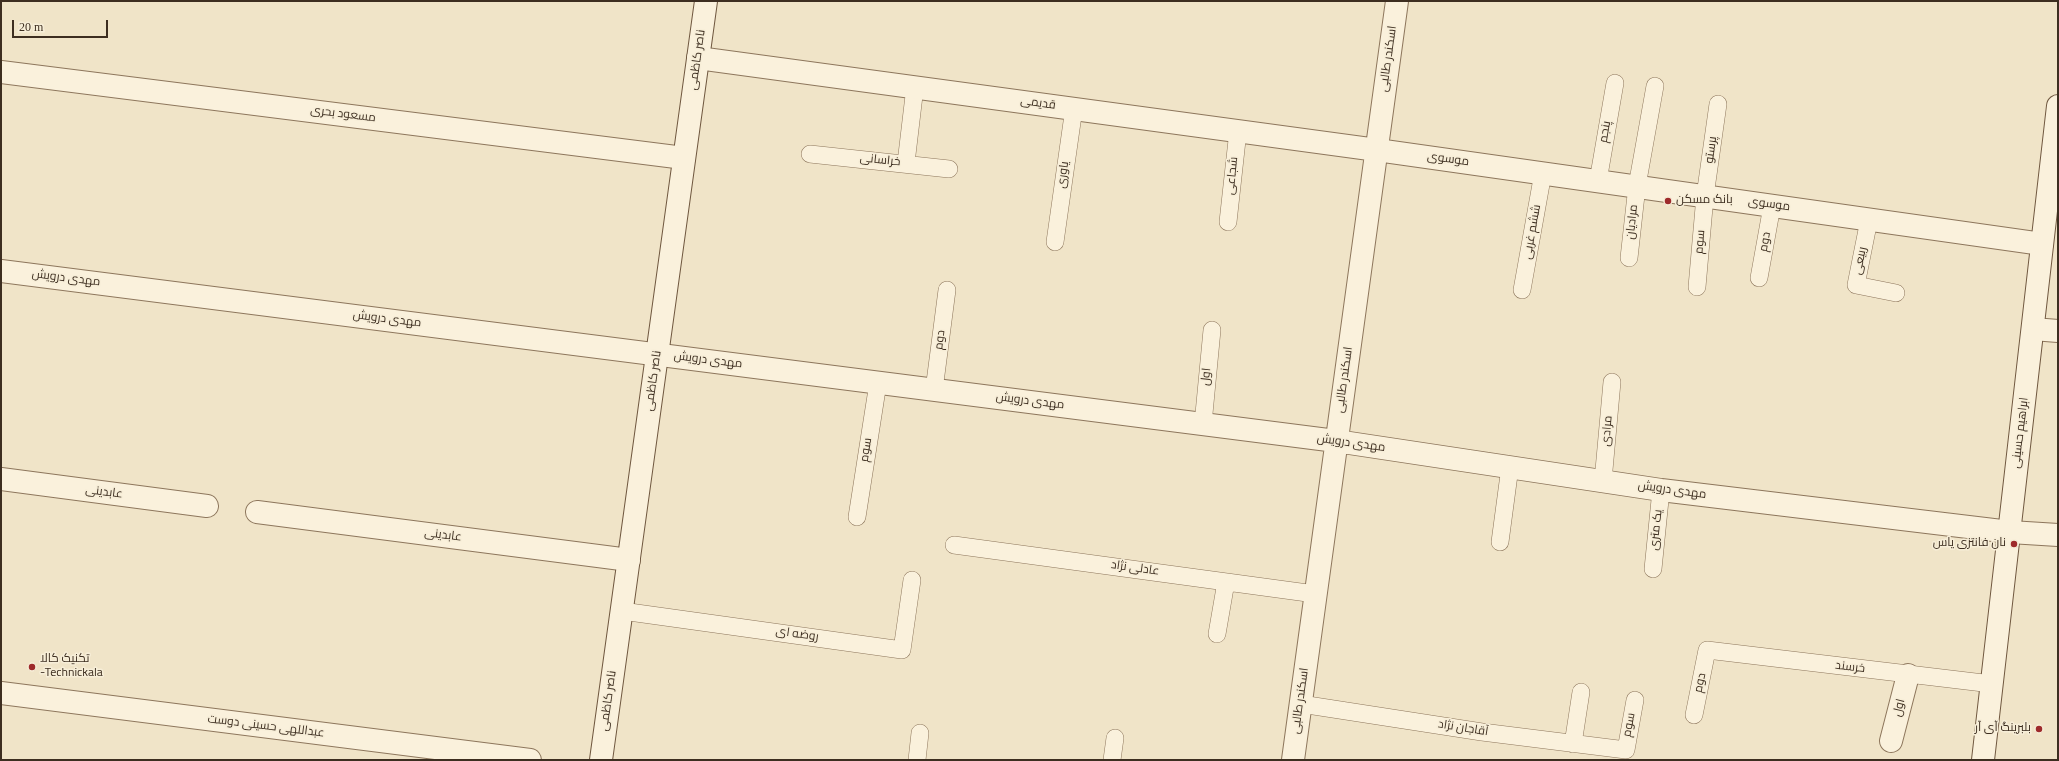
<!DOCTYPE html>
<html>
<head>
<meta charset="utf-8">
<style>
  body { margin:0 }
  #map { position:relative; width:2059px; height:761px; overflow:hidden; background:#f0e4c8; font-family:Georgia,serif }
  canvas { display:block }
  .frame { position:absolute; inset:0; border:2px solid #3d2e20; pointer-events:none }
  .scale { position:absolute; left:12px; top:20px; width:96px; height:18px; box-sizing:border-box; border:2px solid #3d2e20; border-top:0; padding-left:5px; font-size:12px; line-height:14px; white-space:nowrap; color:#3d2e20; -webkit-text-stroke:3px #f7eed8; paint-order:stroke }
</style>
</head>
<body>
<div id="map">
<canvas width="2059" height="761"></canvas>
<div class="frame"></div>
<div class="scale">20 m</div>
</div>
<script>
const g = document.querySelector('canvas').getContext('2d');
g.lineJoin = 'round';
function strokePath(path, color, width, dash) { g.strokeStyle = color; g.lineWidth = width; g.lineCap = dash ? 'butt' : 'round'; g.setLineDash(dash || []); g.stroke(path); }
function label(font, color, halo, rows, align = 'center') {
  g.font = font + ' Georgia,Cairo,serif'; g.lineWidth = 3; g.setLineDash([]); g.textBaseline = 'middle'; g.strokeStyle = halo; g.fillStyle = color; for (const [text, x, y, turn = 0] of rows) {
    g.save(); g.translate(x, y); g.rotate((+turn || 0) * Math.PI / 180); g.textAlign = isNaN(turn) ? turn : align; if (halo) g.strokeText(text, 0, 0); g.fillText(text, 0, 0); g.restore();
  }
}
const lane = new Path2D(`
  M810,154l139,15
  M906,163l9,-76
  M1598,181l17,-98
  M1869,220l-13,65 40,8
  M1228,222l10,-91
  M1055,242l19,-134
  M1629,258l8,-72 18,-100
  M1759,278l13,-72
  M1697,287l8,-91 13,-92
  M1522,290l21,-117
  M934,390l13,-100
  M1203,424l9,-94
  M1603,481l9,-99
  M857,517l21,-134
  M1500,542l10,-75
  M954,545l361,49
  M1653,569l8,-79
  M622,611l280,39 10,-70
  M1217,634l9,-52
  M1301,704l181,28 144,18 9,-50
  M1694,715l13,-65 285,34
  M1573,744l8,-52
  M917,760l3,-27
  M1112,760l3,-22`);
const street = new Path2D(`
  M698,58l679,92 665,94
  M1,72l683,86
  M1,271l1335,170 325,49 349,42 48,3
  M2033,329l25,2
  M1,479l206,27
  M257,512l372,48
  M1,693l529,67
  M1891,741l17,-66
  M1293,760l104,-759`);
const secondary = new Path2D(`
  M601,760l105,-759
  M1983,760l75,-654`);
strokePath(lane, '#8d765c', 18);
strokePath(street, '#8d765c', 24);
strokePath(secondary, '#6f573f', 24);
strokePath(lane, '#faf1dc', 17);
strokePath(street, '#faf1dc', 22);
strokePath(secondary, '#faf1dc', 22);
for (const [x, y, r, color] of [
  [1668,201,4,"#9e2a2b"],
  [2014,544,4,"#9e2a2b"],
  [32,667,4,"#9e2a2b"],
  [2039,729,4,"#9e2a2b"]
]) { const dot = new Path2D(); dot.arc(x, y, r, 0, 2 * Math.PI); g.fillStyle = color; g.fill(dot); strokePath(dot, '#f7eed8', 1.5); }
label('12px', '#3d2e20', '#f7eed8', [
  ["اسکندر طالبی",1389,59,-82],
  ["ناصر کاظمی",698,60,-82],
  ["قدیمی",1038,104,8],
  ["مسعود بحری",343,115,7],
  ["پنجم",1606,132,-80],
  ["پرستو",1712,150,-82],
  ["موسوی",1448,160,8],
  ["خراسانی",880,161,6],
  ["یاوری",1064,175,-82],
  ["شجاعی",1233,176,-84],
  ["موسوی",1769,205,8],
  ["مرادیان",1633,222,-84],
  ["ششم غربی",1533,232,-80],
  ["سوم",1701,242,-85],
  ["دوم",1766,242,-80],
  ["ربیعی",1861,261,-79],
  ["مهدی درویش",66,279,7],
  ["مهدی درویش",387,320,7],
  ["دوم",941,340,-83],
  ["مهدی درویش",708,361,7],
  ["اول",1207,377,-84],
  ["اسکندر طالبی",1345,380,-82],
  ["ناصر کاظمی",654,381,-82],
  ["مهدی درویش",1030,402,7],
  ["مرادی",1608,431,-85],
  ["ابراهیم حسینی",2021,433,-83],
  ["مهدی درویش",1351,444,8],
  ["سوم",867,450,-81],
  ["مهدی درویش",1672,491,8],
  ["عابدینی",104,493,7],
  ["یک متری",1657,530,-84],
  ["عابدینی",443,536,7],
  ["عادلی نژاد",1135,569,8],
  ["روضه ای",797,635,8],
  ["خرسند",1850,668,7],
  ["دوم",1701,683,-78],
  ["ناصر کاظمی",609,701,-82],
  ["اسکندر طالبی",1301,701,-82],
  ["اول",1900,708,-76],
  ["سوم",1630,725,-79],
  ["عبداللهی حسینی دوست",266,727,7],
  ["آقاجان نژاد",1463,729,9]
]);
label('12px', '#3d2e20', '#f7eed8', [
  ["بانک مسکن",1676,201],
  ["نان فانتزی یاس",2006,544,"right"],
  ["تکنیک کالا",40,660],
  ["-Technickala",40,674],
  ["بلبرینگ آی آر",2031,729,"right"]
], 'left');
</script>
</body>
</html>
